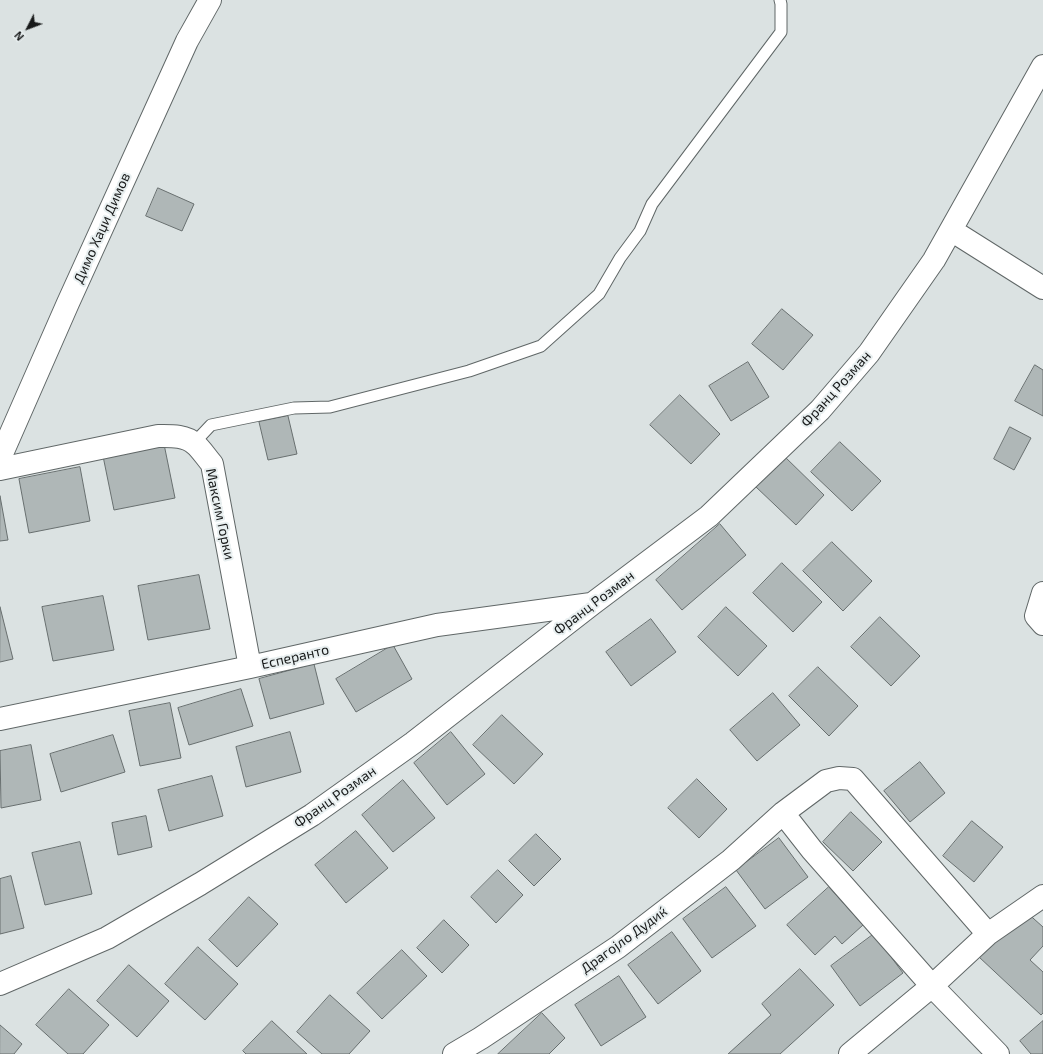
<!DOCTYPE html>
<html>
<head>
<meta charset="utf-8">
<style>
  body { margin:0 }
  #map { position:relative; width:1043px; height:1054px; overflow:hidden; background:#dbe2e2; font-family:"Exo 2",sans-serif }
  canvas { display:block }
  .north { position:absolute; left:8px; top:8px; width:40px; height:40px; -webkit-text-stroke:3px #e8eff0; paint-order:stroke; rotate:228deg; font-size:11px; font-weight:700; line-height:16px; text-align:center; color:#181a1a }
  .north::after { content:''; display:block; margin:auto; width:14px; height:18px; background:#181a1a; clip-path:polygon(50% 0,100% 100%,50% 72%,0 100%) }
</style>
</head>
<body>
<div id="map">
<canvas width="1043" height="1054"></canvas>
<div class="north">N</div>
</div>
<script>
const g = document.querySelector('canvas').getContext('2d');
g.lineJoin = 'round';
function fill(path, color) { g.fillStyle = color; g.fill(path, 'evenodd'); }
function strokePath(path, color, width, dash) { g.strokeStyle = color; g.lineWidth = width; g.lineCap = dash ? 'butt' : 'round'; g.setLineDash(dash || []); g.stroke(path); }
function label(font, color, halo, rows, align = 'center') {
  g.font = font + ' "Exo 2",sans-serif'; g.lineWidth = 4; g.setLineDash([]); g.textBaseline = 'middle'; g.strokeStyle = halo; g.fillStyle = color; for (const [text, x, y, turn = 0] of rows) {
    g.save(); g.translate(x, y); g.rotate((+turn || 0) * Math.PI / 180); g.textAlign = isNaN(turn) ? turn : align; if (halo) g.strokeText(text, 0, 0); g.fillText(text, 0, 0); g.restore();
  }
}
const building = new Path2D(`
  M158,188l36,16 -12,27 -36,-15z
  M782,309l31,26 -30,35 -31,-26z
  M748,362l21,35 -38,24 -22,-35z
  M1035,365l8,5v46l-28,-15z
  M680,395l40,39 -29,30 -41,-39z
  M288,416l9,38 -29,6 -9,-38z
  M1010,427l21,11 -17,32 -20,-11z
  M840,442l41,39 -29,30 -41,-39z
  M164,444l11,54 -61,12 -11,-54z
  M784,456l40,39 -28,30 -41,-39z
  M80,467l10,54 -61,12 -10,-54z
  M0,496l8,44 -8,1z
  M720,524l26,31 -64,55 -26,-30z
  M832,542l40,39 -29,30 -40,-40z
  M782,563l40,39 -29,30 -40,-39z
  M199,575l11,54 -62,11 -10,-54z
  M103,596l11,54 -61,11 -11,-54z
  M0,607l13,52 -13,3z
  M726,607l41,39 -29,30 -40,-39z
  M880,617l40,39 -29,30 -40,-39z
  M651,619l25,33 -45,34 -25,-34z
  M393,645l19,34 -56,33 -20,-33z
  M314,664l10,40 -54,15 -11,-40z
  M818,667l40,39 -29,30 -40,-40z
  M241,689l12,37 -64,19 -11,-37z
  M773,693l27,32 -43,36 -27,-31z
  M170,703l11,55 -41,8 -11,-55z
  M502,715l41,39 -29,30 -41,-39z
  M290,732l11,40 -55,15 -10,-40z
  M451,732l34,42 -38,31 -33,-42z
  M113,735l12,37 -64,20 -11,-38z
  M31,745l10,55 -40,8 -1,-57z
  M920,762l25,31 -35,29 -26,-31z
  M212,776l11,40 -54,15 -11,-41z
  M697,779l30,30 -28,29 -31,-30z
  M403,780l32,38 -42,34 -31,-37z
  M851,812l31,30 -29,29 -30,-29z
  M146,816l6,31 -34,8 -6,-32z
  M972,821l31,26 -29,35 -31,-26z
  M356,831l32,37 -42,35 -31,-38z
  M536,834l25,25 -27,27 -25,-25z
  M779,838l29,39 -43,32 -29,-39z
  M80,842l12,52 -47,11 -13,-52z
  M498,870l25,25 -27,28 -25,-26z
  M11,876l13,52 -24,6v-55z
  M726,887l30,39 -44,32 -29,-39z
  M829,887l34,38 -21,19 -7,-8 -20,19 -28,-30z
  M249,897l29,27 -41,43 -28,-27z
  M1024,910l19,17v19l-13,14 13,12v41l-2,2 -62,-58z
  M444,920l25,25 -27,28 -25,-25z
  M672,932l29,39 -43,33 -30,-39z
  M874,934l29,39 -43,33 -29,-40z
  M198,947l40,37 -33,36 -40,-36z
  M402,950l25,26 -45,43 -25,-26z
  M129,965l40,36 -32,36 -40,-36z
  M800,969l34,36 -54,49h-52l43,-39 -9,-11z
  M619,976l27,41 -45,29 -26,-41z
  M69,989l40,36 -26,29h-15l-32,-29z
  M330,995l40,36 -21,23h-27l-25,-22z
  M542,1013l23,25 -16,16h-51z
  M272,1021l35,33h-61l-3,-3z
  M1043,1021v33h-12l-11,-13z
  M0,1025l22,19 -8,10h-14z`);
fill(building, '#afb7b7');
strokePath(building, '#686f6f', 1);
const lane = new Path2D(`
  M194,443l17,-18 83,-17 36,-1 139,-36 72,-25 58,-52 21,-36 20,-27 12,-27 129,-172v-28l-1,-4`);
const street = new Path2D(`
  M951,230l92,58
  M0,458l68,-155 119,-262 23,-41
  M0,469l158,-33c12,0 27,-1 37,8 6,5 11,13 17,20l38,203
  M1043,593l-7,23 7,8
  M0,719l250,-52 187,-42 154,-21
  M783,813l29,37 120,136 66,68
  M0,984l107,-46 93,-54 112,-69 101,-72 179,-139 117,-88 111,-106 49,-57 65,-93 109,-194
  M454,1054l27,-16 137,-91 113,-87 52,-47 43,-32 13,-3 14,1 135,155
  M850,1054l82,-68 56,-52 55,-38`);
strokePath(lane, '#606767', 13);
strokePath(street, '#606767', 24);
strokePath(lane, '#fff', 11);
strokePath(street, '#fff', 22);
label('14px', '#181a1a', '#e8eff0', [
  ["Димо Хаџи Димов",102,228,-66],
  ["Франц Розман",836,389,-48],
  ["Максим Горки",220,514,78],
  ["Франц Розман",594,603,-37],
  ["Есперанто",295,657,-13],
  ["Франц Розман",335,797,-35],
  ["Драгојло Дудиќ",624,940,-36]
]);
</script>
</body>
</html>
